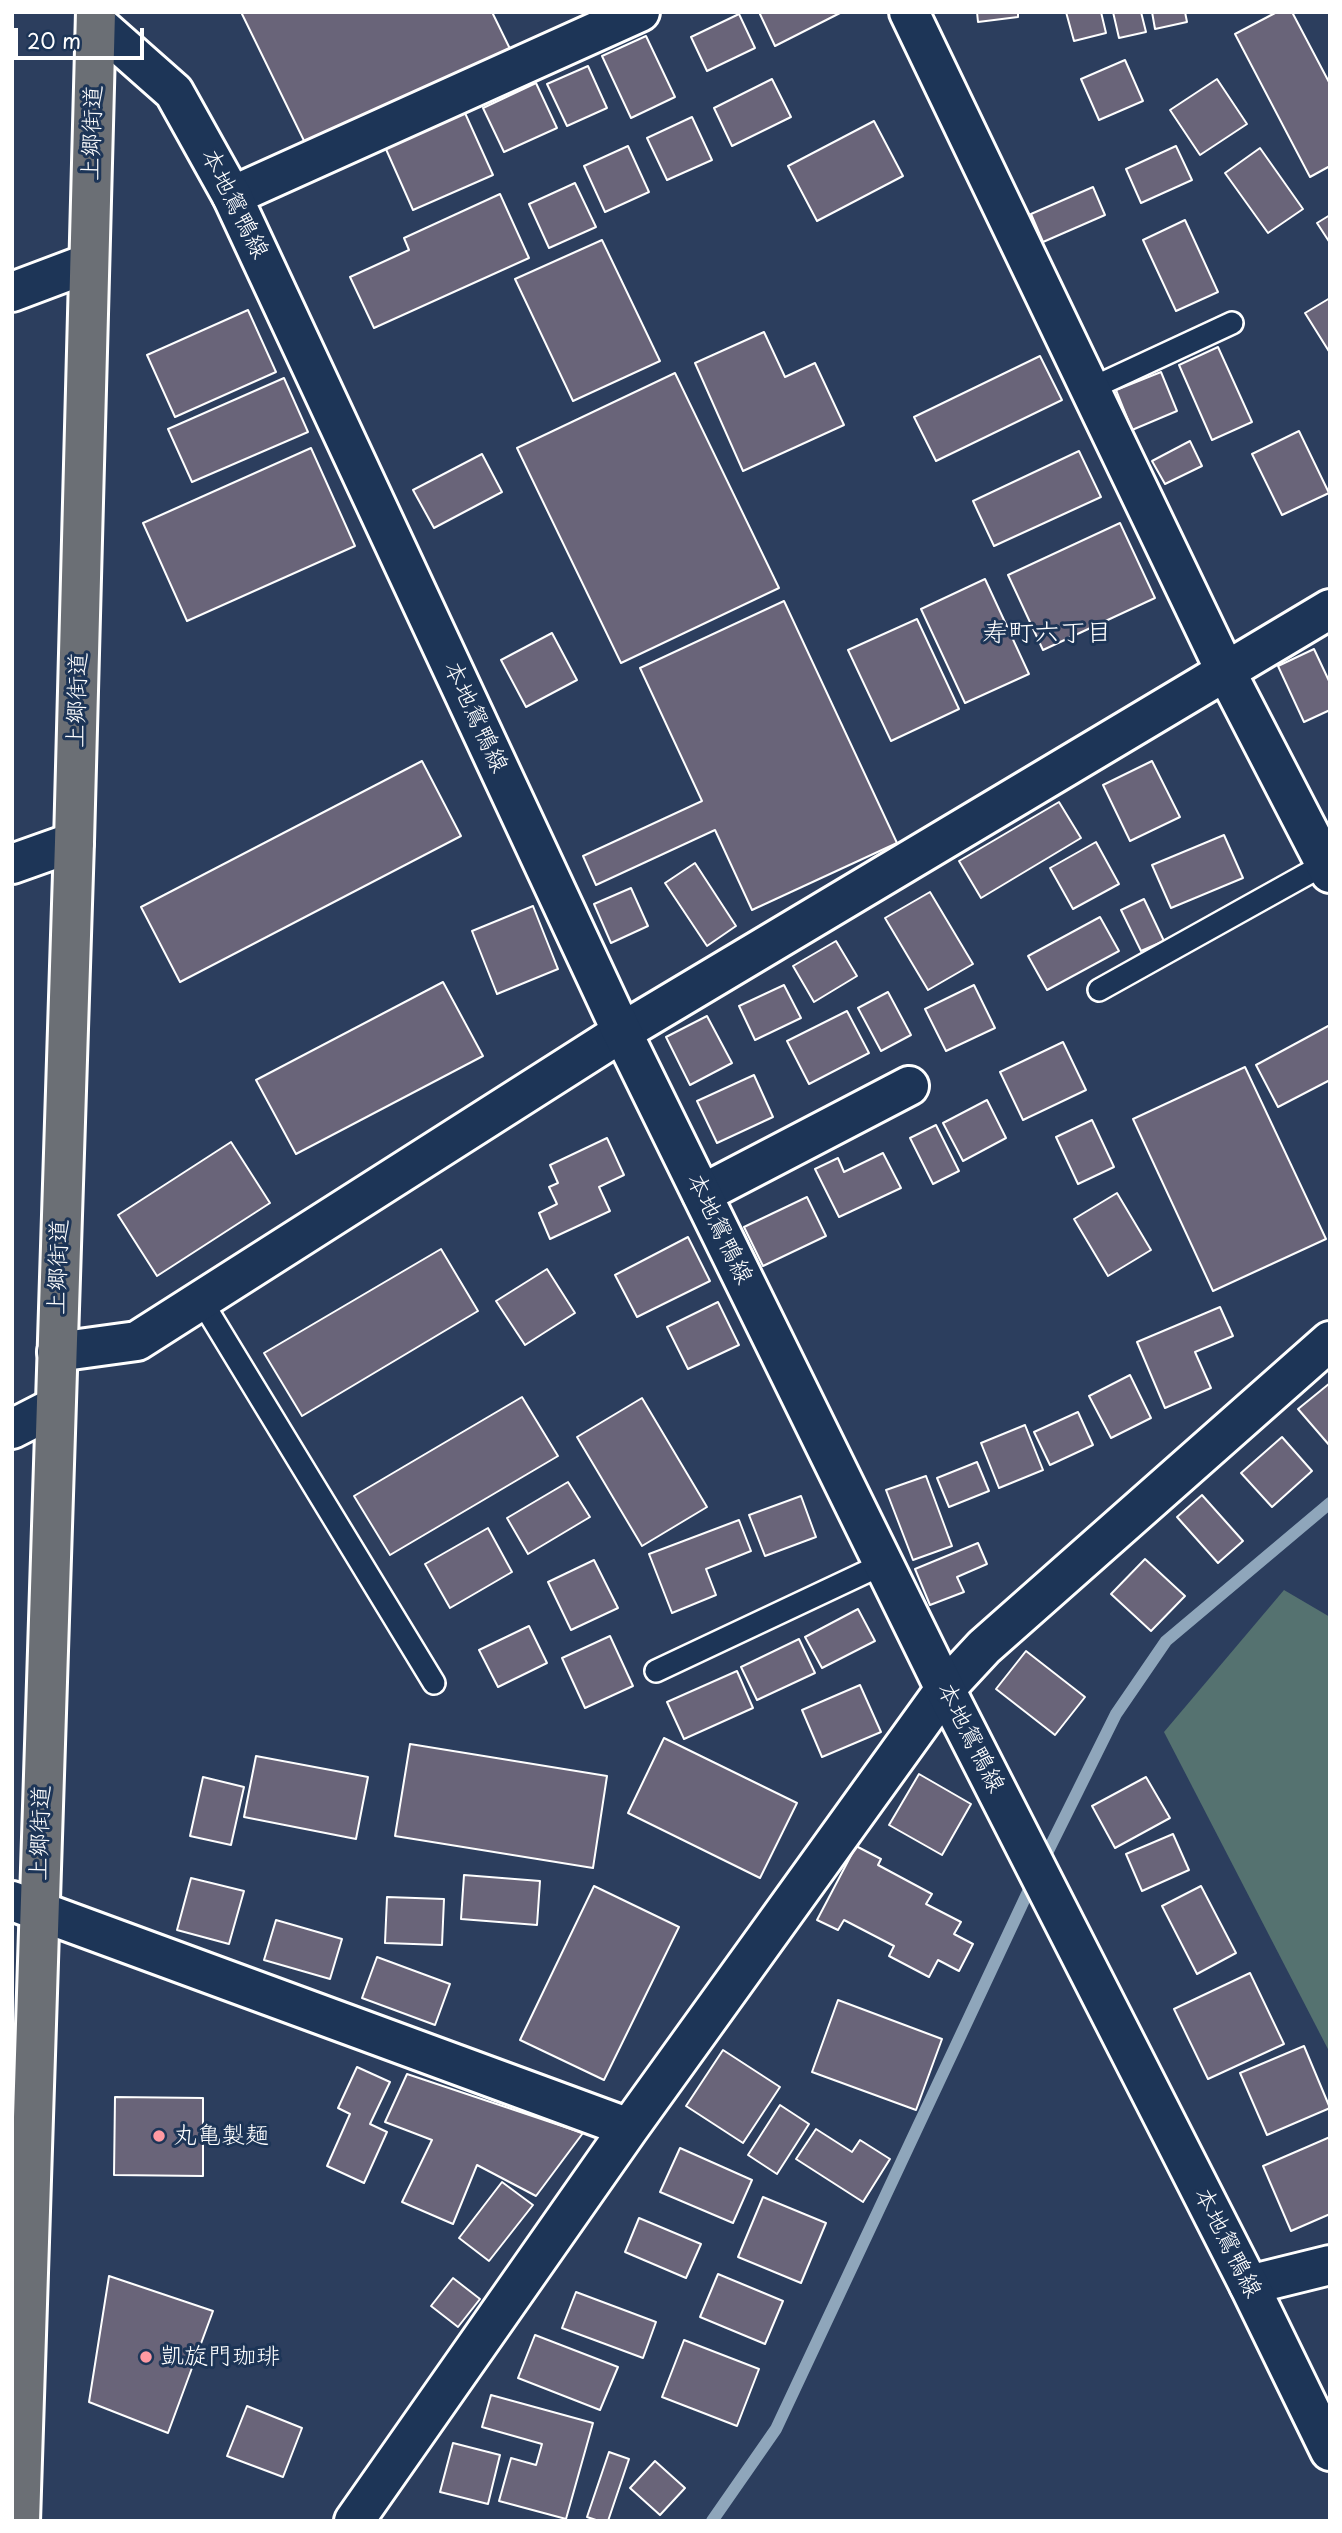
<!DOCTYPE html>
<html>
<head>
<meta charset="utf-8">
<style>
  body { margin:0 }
  #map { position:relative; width:1342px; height:2533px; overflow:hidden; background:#2c3e5e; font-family:"Playpen Sans",sans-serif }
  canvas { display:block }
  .frame { position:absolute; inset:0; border:14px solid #fff; pointer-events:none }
  .scale { position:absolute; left:14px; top:28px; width:130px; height:32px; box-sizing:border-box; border:4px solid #fff; border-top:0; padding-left:9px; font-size:21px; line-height:24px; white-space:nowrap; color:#fff; -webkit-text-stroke:5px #1d3557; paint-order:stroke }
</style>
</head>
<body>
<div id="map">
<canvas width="1342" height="2533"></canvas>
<div class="frame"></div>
<div class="scale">20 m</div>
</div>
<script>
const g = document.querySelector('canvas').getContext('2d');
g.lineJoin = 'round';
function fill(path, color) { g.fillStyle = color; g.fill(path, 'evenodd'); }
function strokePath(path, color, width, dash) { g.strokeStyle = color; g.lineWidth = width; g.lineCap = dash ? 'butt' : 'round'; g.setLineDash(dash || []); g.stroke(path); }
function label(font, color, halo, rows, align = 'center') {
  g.font = font + ' "Playpen Sans","Klee One",sans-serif'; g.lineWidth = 6; g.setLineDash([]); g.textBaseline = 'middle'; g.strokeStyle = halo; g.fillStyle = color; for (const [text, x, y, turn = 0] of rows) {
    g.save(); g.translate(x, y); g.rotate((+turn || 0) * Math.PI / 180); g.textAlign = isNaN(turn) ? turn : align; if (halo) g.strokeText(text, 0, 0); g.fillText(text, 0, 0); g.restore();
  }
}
fill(new Path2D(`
  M1284,1590l46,27v436l-166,-321z`), '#557270');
strokePath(new Path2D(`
  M1042,1863l74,-149 50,-73 164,-138
  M712,2521l64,-92 258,-550`), '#8fa6bb', 12);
const building = new Path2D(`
  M241,12h251l22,45 -203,98z
  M759,12h83l-67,34z
  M977,12h41v5l-40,5z
  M1066,12h35l5,21 -32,8z
  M1113,12h28l5,20 -27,6z
  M1152,12h33l2,10 -32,7z
  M1277,12h15l38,72v82l-20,11 -75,-143z
  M739,14l16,34 -48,23 -16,-34z
  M646,36l29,61 -44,21 -29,-62z
  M1125,60l18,41 -44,19 -18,-41z
  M588,66l19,42 -40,18 -20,-42z
  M772,79l19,38 -59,29 -18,-38z
  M1217,79l30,45 -47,31 -30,-45z
  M536,83l21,45 -53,24 -21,-44z
  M465,113l28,62 -80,35 -28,-63z
  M692,117l20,43 -45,20 -20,-42z
  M874,121l29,55 -86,45 -29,-55z
  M628,146l21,46 -44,20 -21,-46z
  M1176,146l16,34 -51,23 -15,-34z
  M1260,148l43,61 -35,24 -43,-60z
  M575,183l21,44 -47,21 -20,-44z
  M1093,187l12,28 -62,27 -12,-28z
  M500,194l29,64 -155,70 -24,-51 59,-27 -5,-12z
  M1330,215v28l-13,-20z
  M1185,220l33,72 -42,19 -33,-71z
  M602,240l58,121 -87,40 -58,-122z
  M1330,298v55l-25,-40z
  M248,310l28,62 -101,45 -28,-62z
  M764,332l21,45 30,-14 29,62 -101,46 -48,-108z
  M1218,347l34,75 -40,18 -33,-75z
  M1040,356l22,44 -126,61 -22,-44z
  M1161,372l16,39 -45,19 -16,-40z
  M675,373l104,215 -158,75 -104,-215z
  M284,378l24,54 -116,50 -24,-53z
  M1299,431l30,62 -47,22 -30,-61z
  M1190,441l12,25 -37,18 -13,-23z
  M311,448l44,98 -168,75 -44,-98z
  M1079,451l22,46 -107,49 -21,-45z
  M482,454l20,38 -68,36 -21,-38z
  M1120,523l35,75 -112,52 -35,-75z
  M985,579l44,95 -64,29 -44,-94z
  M784,601l113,242 -145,67 -37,-80 -119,55 -13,-29 119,-55 -62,-133z
  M917,619l42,90 -68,32 -43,-91z
  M552,633l25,47 -51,27 -25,-47z
  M1314,649l16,34v27l-26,12 -26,-56z
  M422,761l39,75 -281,146 -39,-75z
  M1152,761l28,56 -50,24 -27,-56z
  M1059,802l22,36 -100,60 -22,-37z
  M1224,835l19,43 -72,30 -19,-43z
  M1096,842l23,42 -46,25 -23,-41z
  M695,863l41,63 -29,20 -42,-63z
  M631,888l17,38 -37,17 -17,-39z
  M930,892l43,72 -45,26 -43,-72z
  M1144,899l20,42 -23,10 -20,-41z
  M533,906l25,63 -61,25 -25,-63z
  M1100,917l19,34 -72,39 -19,-34z
  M836,941l21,35 -43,26 -21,-36z
  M443,982l40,74 -187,98 -40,-74z
  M784,985l17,33 -46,22 -16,-34z
  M974,985l21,43 -49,23 -21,-42z
  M888,992l23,43 -30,16 -23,-43z
  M847,1011l22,42 -60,31 -22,-43z
  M707,1016l25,47 -42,22 -24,-48z
  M1330,1025v55l-52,27 -22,-42z
  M1063,1042l23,48 -63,30 -23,-48z
  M1245,1067l81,172 -113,52 -80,-172z
  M754,1075l19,42 -56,26 -20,-42z
  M987,1100l19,38 -43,23 -20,-38z
  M1092,1120l22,47 -36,17 -22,-47z
  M936,1125l23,46 -26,13 -23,-46z
  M607,1138l17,37 -25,12 11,24 -60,28 -11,-26 18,-9 -8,-17 9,-4 -8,-18z
  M231,1142l39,61 -113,73 -39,-61z
  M883,1153l18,35 -62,29 -24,-48 23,-11 6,14z
  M1117,1193l34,57 -43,26 -34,-57z
  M807,1197l19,39 -63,30 -19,-39z
  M688,1237l22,44 -73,36 -22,-42z
  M441,1249l37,62 -176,105 -38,-63z
  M547,1269l28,44 -50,32 -29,-44z
  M718,1302l21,43 -51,24 -21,-42z
  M1220,1307l13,29 -38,16 16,36 -46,20 -28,-66z
  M1130,1375l21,43 -40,20 -22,-42z
  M1330,1383v63l-32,-37z
  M522,1397l36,59 -168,99 -36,-59z
  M642,1398l65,109 -65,39 -65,-109z
  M1078,1412l15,33 -43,20 -16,-33z
  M1025,1425l18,45 -44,18 -18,-45z
  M1282,1437l30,34 -40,36 -31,-34z
  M977,1462l12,29 -40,16 -12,-29z
  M926,1476l26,70 -39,14 -27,-70z
  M568,1482l22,35 -62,37 -21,-36z
  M1202,1495l41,46 -25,22 -41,-46z
  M801,1496l15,41 -51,19 -16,-41z
  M739,1520l12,31 -45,18 10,26 -44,18 -23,-59z
  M488,1528l24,44 -62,36 -25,-44z
  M978,1543l9,21 -30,13 7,15 -34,13 -15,-36z
  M1145,1559l40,37 -34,35 -40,-37z
  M594,1560l24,48 -47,22 -23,-48z
  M858,1609l17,32 -53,27 -17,-31z
  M529,1626l18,37 -49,24 -19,-37z
  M610,1636l23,50 -48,22 -23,-50z
  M799,1639l16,34 -58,27 -16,-33z
  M1026,1651l59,46 -30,38 -59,-46z
  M737,1671l16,37 -69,31 -17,-37z
  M860,1685l21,47 -59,25 -20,-47z
  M664,1738l133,65 -37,75 -132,-65z
  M410,1744l197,32 -14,92 -198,-32z
  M256,1756l112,21 -12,62 -112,-22z
  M919,1774l52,30 -29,51 -53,-30z
  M203,1777l41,10 -13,58 -41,-9z
  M1146,1777l24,41 -55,30 -23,-42z
  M1173,1834l16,36 -47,21 -16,-37z
  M856,1846l25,13 -3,6 54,29 -6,10 35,18 -7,12 19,10 -14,27 -21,-11 -9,17 -40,-21 5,-10 -50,-26 -6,10 -21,-10z
  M464,1875l76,6 -3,44 -76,-6z
  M191,1878l53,13 -15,53 -52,-14z
  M594,1886l85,41 -75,153 -84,-40z
  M1201,1886l35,67 -39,21 -35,-68z
  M387,1897l57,2 -2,46 -57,-2z
  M276,1920l66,19 -12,40 -66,-19z
  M377,1957l73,27 -15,41 -73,-27z
  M1250,1973l34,71 -76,35 -34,-70z
  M838,2000l104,39 -26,71 -104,-38z
  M1304,2046l26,62 -63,27 -27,-62z
  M723,2050l57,37 -37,56 -57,-37z
  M357,2067l33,15 -20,42 17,8 -23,51 -37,-17 23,-52 -12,-6z
  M407,2074l176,59 -47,63 -59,-31 -24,59 -51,-22 30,-62 -47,-18z
  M115,2097l88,1v78l-89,-1z
  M780,2105l29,19 -32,50 -29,-19z
  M816,2129l36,23 8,-12 30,19 -27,43 -67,-43z
  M1330,2137v77l-39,17 -28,-65z
  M680,2148l72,32 -19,43 -73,-31z
  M502,2182l31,23 -44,56 -30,-23z
  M763,2197l63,26 -25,60 -63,-26z
  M639,2218l62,26 -15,34 -61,-26z
  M718,2274l65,27 -18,43 -65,-27z
  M109,2276l104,35 -45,122 -79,-31z
  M453,2278l27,21 -22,28 -27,-21z
  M576,2292l80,30 -13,36 -81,-30z
  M535,2335l83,32 -18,43 -82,-32z
  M684,2340l75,29 -22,57 -75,-29z
  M491,2395l102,28 -27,96 -67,-18 12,-43 25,7 6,-21 -60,-17z
  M247,2406l55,22 -19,49 -56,-21z
  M453,2443l47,12 -12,49 -48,-12z
  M609,2452l20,7 -21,62h-9l-12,-4z
  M655,2461l30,27 -25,27 -30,-27z`);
fill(building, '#696479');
strokePath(building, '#fff', 2);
const service = new Path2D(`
  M1088,390l144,-67
  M1099,990l226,-126
  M201,1300l233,383
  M656,1671l227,-107`);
const minor = new Path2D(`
  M909,12l316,658 105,203
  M232,196l408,-184
  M12,292l77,-29
  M12,864l62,-22
  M702,1194l207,-108
  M57,1352l80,-11 485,-309 708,-423
  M12,1429l43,-22
  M12,1901l617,227
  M1249,2285l81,-20
  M354,2521l275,-393 316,-439 39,-42 346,-306`);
const secondary = new Path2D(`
  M96,23l78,69 58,104 390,836 323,657 304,596 81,166`);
const primary = new Path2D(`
  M20,2521l54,-1679 22,-830`);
strokePath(service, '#fff', 26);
strokePath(minor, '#fff', 44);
strokePath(secondary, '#fff', 44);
strokePath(primary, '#fff', 44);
strokePath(service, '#1d3557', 21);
strokePath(minor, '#1d3557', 38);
strokePath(secondary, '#1d3557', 38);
strokePath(primary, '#6b6f75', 38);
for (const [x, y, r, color] of [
  [159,2136,7,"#ff9aa2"],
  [146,2357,7,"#ff9aa2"]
]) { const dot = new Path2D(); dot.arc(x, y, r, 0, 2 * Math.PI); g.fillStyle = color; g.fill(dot); strokePath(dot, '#1d3557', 2.5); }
label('24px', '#fff', '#1d3557', [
  ["上郷街道",93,133,-88],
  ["本地鴛鴨線",234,204,63],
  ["上郷街道",78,700,-88],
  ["本地鴛鴨線",475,717,65],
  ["本地鴛鴨線",719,1229,64],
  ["上郷街道",59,1267,-88],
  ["本地鴛鴨線",970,1738,63],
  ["上郷街道",41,1833,-88],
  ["本地鴛鴨線",1227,2243,63]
]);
label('24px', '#fff', '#1d3557', [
  ["丸亀製麺",173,2136],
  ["凱旋門珈琲",160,2357]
], 'left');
label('26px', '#fff', '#1d3557', [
  ["寿町六丁目",1047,634]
]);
</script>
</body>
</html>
